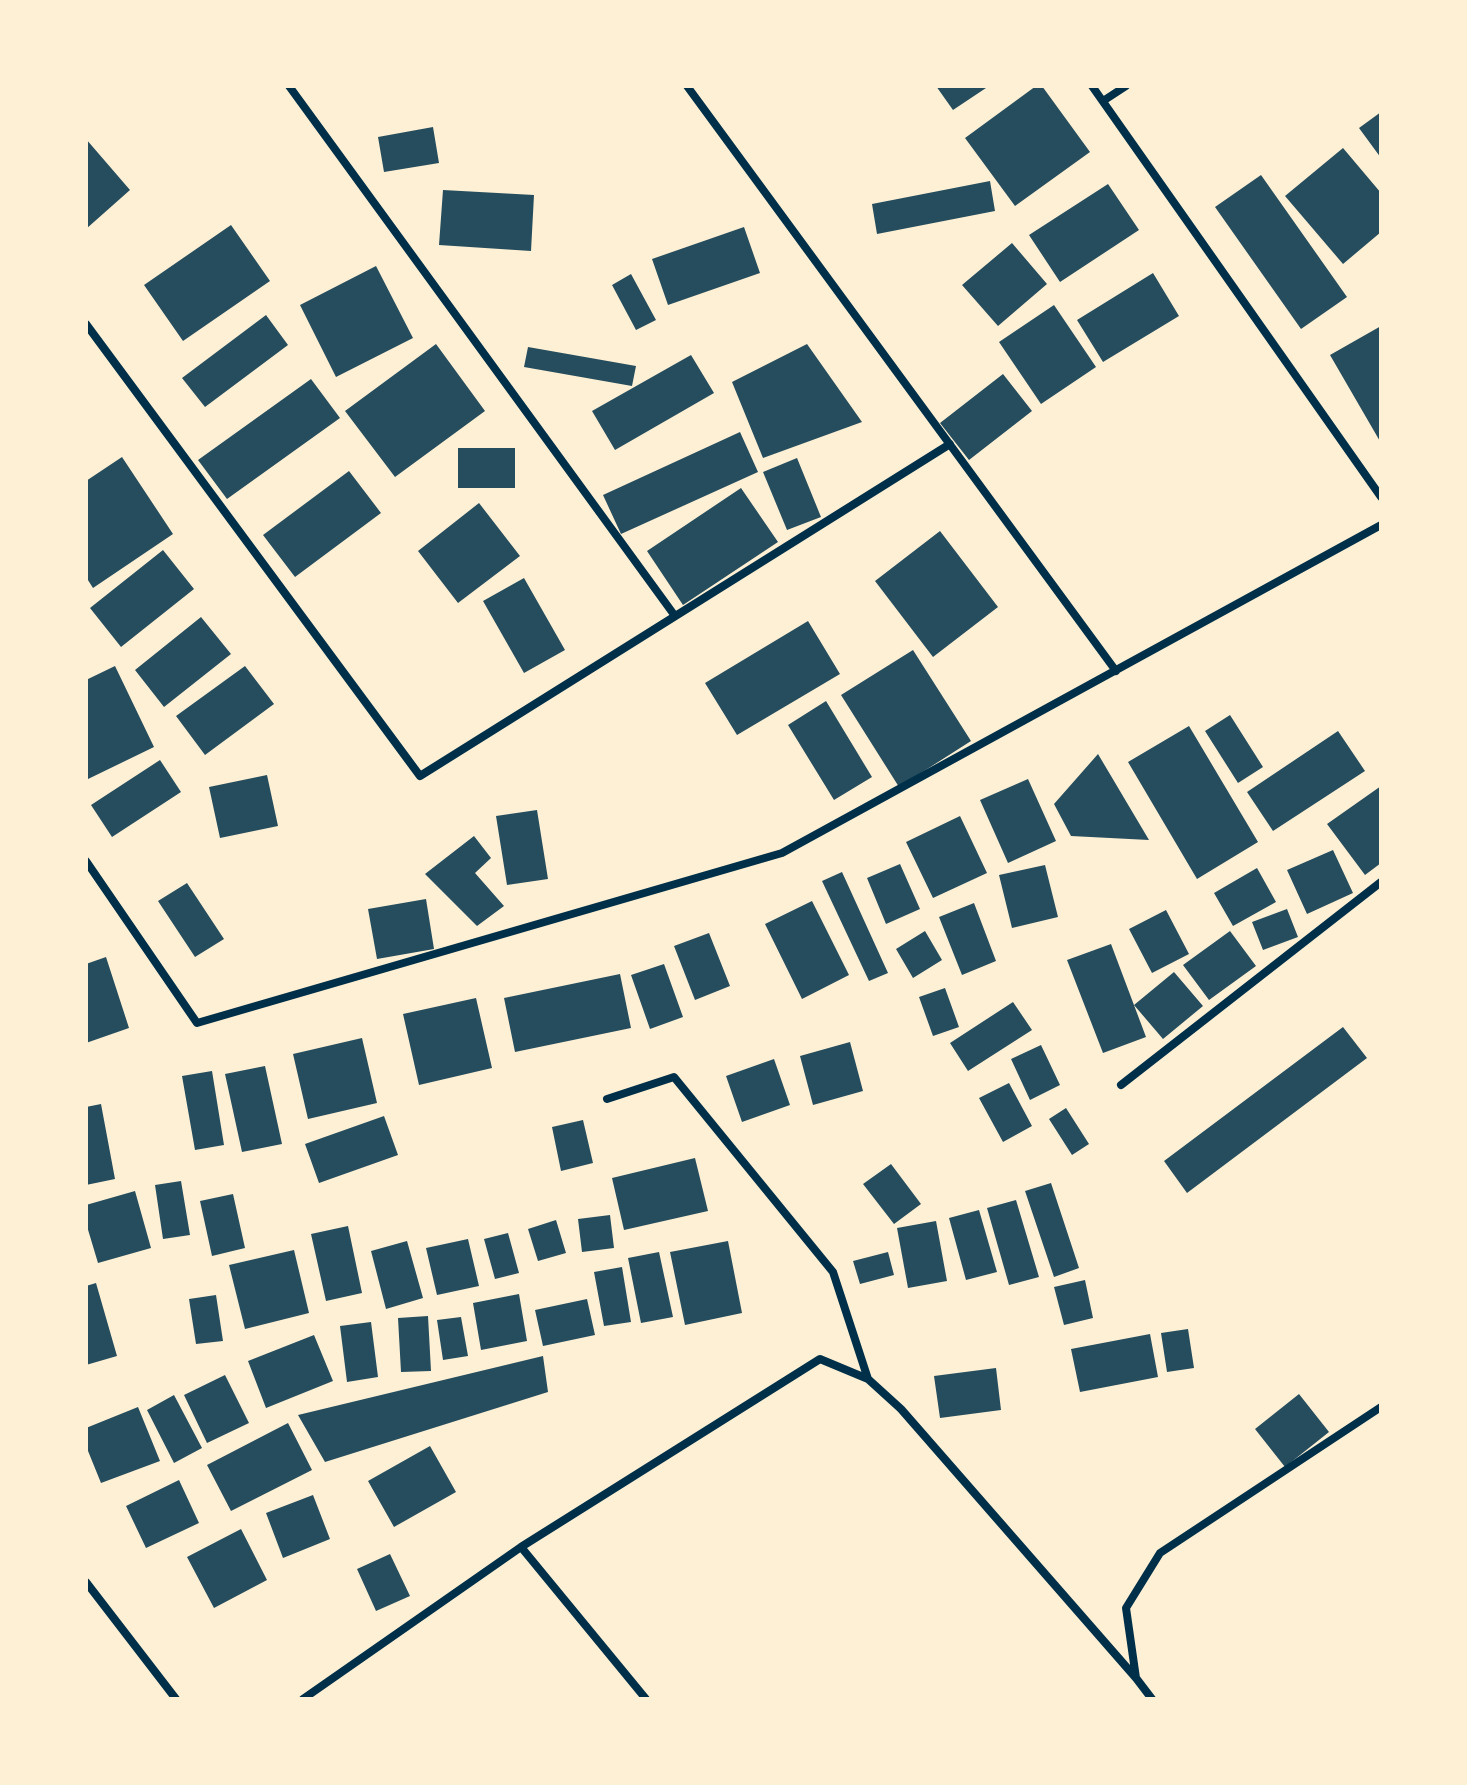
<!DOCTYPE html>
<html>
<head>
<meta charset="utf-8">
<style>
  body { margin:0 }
  #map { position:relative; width:1467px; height:1785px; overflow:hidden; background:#fdf0d5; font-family:"Work Sans",sans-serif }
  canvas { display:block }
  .frame { position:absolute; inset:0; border:88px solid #fdf0d5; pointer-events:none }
</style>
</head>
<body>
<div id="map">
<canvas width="1467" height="1785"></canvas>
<div class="frame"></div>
</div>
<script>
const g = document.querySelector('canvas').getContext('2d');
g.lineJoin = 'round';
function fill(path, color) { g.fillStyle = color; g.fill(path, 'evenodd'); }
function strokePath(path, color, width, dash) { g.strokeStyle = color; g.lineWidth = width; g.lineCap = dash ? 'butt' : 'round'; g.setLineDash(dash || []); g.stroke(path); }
fill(new Path2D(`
  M936,86h53l-36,24z
  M1036,86h6l48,66 -75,54 -50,-68z
  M1381,112v46l-22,-30z
  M433,127l6,36 -55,9 -6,-35z
  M86,139l44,51 -44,39z
  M1343,148l38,45v39l-38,32 -58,-68z
  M1261,175l86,122 -46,32 -86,-122z
  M990,181l5,30 -118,23 -5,-30z
  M1108,184l31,46 -79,52 -31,-47z
  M443,190l91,5 -3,56 -92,-6z
  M231,225l39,56 -87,60 -39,-56z
  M744,227l16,46 -92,32 -16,-46z
  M1012,243l35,41 -49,42 -36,-41z
  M376,266l37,72 -77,39 -36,-72z
  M1153,273l26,43 -76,46 -26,-42z
  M631,274l25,46 -20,10 -24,-45z
  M1054,305l42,62 -55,37 -42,-62z
  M266,315l22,30 -83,62 -23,-29z
  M1381,326v117l-51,-88z
  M436,344l49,67 -90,66 -50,-66z
  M807,344l55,78 -99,36 -31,-76z
  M528,347l108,19 -4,20 -108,-19z
  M691,355l23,38 -99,57 -23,-39z
  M1003,374l29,37 -63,49 -29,-37z
  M311,379l29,39 -113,81 -29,-39z
  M740,432l18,40 -137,62 -18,-39z
  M458,448h57v40h-57z
  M122,457l51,77 -80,54 -7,-11v-96z
  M797,458l24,59 -34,13 -24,-58z
  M349,471l32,42 -86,64 -32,-42z
  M741,488l37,54 -95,63 -36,-54z
  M479,503l41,53 -62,47 -40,-52z
  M940,531l58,76 -65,50 -58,-76z
  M163,550l31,39 -73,58 -31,-39z
  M524,578l41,72 -41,23 -41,-72z
  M201,617l30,37 -67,53 -29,-37z
  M808,621l32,53 -103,61 -32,-52z
  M913,650l58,91 -72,46 -58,-92z
  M115,666l39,81 -68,33v-100z
  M245,666l29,38 -69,51 -29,-39z
  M826,701l46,76 -38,23 -46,-75z
  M1230,715l33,52 -25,16 -33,-52z
  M1189,726l69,116 -61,37 -69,-117z
  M1338,731l27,40 -92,60 -26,-39z
  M1098,754l51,86 -78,-4 -17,-32z
  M160,760l21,32 -69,45 -21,-32z
  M267,775l11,51 -58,12 -11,-51z
  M1028,779l28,62 -48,22 -28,-63z
  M1381,786v77l-16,12 -38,-51z
  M537,810l11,69 -41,6 -11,-69z
  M960,816l27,57 -54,25 -27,-56z
  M474,836l17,22 -16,15 29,33 -27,20 -52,-52z
  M1333,850l20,43 -46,21 -20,-44z
  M900,864l20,45 -34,15 -19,-46z
  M1045,865l13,52 -46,11 -13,-53z
  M1257,868l19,34 -43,24 -19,-33z
  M842,872l46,101 -19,8 -47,-100z
  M187,883l37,56 -29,18 -37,-56z
  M426,899l8,50 -57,10 -9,-50z
  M812,901l37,74 -47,24 -37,-75z
  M974,903l22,58 -34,14 -23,-58z
  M1287,909l11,28 -35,13 -11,-28z
  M1166,910l23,44 -37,19 -23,-44z
  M925,931l17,29 -29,18 -17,-29z
  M1230,931l26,35 -47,34 -26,-35z
  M709,933l21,53 -35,14 -21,-54z
  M1111,944l35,93 -43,16 -36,-93z
  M106,957l23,71 -43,15v-79z
  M664,964l19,53 -33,12 -19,-54z
  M1174,972l29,34 -40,33 -29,-34z
  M620,974l11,54 -116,24 -11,-54z
  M945,988l14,39 -26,9 -14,-39z
  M476,998l16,70 -73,17 -16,-71z
  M1013,1002l19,28 -64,41 -18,-28z
  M1343,1027l24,31 -180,135 -23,-32z
  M362,1038l15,65 -69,16 -15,-65z
  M850,1042l13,49 -50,14 -13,-49z
  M1041,1045l19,40 -30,15 -19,-41z
  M774,1059l16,46 -48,17 -16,-46z
  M265,1066l17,78 -40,8 -17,-78z
  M212,1071l12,74 -29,5 -13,-74z
  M1009,1083l23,43 -29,16 -24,-44z
  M101,1104l14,75 -29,6v-78z
  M1066,1108l23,36 -17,11 -23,-36z
  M384,1116l14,39 -79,28 -14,-39z
  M583,1120l10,43 -32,8 -9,-44z
  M695,1158l13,53 -84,19 -12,-52z
  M891,1164l30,40 -27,20 -31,-40z
  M181,1181l9,54 -27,4 -8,-54z
  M1051,1183l28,85 -25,9 -29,-86z
  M135,1191l16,57 -53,15 -12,-40v-18z
  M233,1194l12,54 -33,8 -12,-55z
  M1016,1200l23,77 -30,8 -22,-77z
  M979,1210l18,62 -31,8 -17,-62z
  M610,1215l4,33 -32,4 -4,-33z
  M556,1220l10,33 -28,8 -10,-32z
  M936,1221l11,60 -39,7 -11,-60z
  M348,1226l14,67 -36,8 -15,-67z
  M508,1233l11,40 -24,6 -11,-40z
  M468,1239l11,47 -42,9 -11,-47z
  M407,1241l16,57 -37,11 -15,-58z
  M728,1241l14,72 -57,12 -15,-73z
  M294,1250l15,63 -64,16 -16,-64z
  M659,1252l14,65 -32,6 -13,-65z
  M888,1252l6,23 -34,9 -7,-23z
  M622,1267l9,55 -27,4 -10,-54z
  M1085,1280l8,38 -29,7 -10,-38z
  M96,1283l21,73 -31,9v-79z
  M519,1294l8,47 -46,9 -8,-47z
  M216,1295l7,46 -27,3 -7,-45z
  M587,1299l8,36 -52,11 -8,-36z
  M428,1316l3,55 -30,1 -3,-54z
  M461,1317l7,39 -25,4 -6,-40z
  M371,1322l7,55 -31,5 -7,-56z
  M1188,1329l6,39 -27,4 -6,-39z
  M1150,1334l8,43 -78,15 -9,-43z
  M314,1335l19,46 -67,27 -18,-47z
  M543,1356l5,36 -223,70 -27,-47z
  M996,1368l5,42 -61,8 -6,-42z
  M225,1375l24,48 -42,20 -23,-48z
  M1299,1394l30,38 -44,35 -30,-38z
  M174,1395l28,53 -28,15 -27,-53z
  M138,1407l22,54 -59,22 -15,-37v-18z
  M288,1423l24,47 -81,41 -24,-46z
  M430,1446l26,46 -62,35 -26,-46z
  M179,1480l20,43 -53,25 -20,-42z
  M313,1495l17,44 -47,19 -17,-45z
  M241,1529l26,51 -53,28 -27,-51z
  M390,1554l20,42 -34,15 -19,-42z`), '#264d5e');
strokePath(new Path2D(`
  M289,86l386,530
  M687,86l429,585
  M1092,86l289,411
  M1103,101l23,-15
  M86,324l334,452 530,-332
  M86,861l111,162 585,-170 599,-328
  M1121,1085l260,-203
  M607,1099l67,-22 159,195 35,107
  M521,1547l299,-188 48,20 33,30 235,269
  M86,1582l90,117
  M303,1699l218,-152 125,152
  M1152,1699l-16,-21 -10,-70 34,-55 221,-146`), '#003049', 8);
</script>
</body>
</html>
